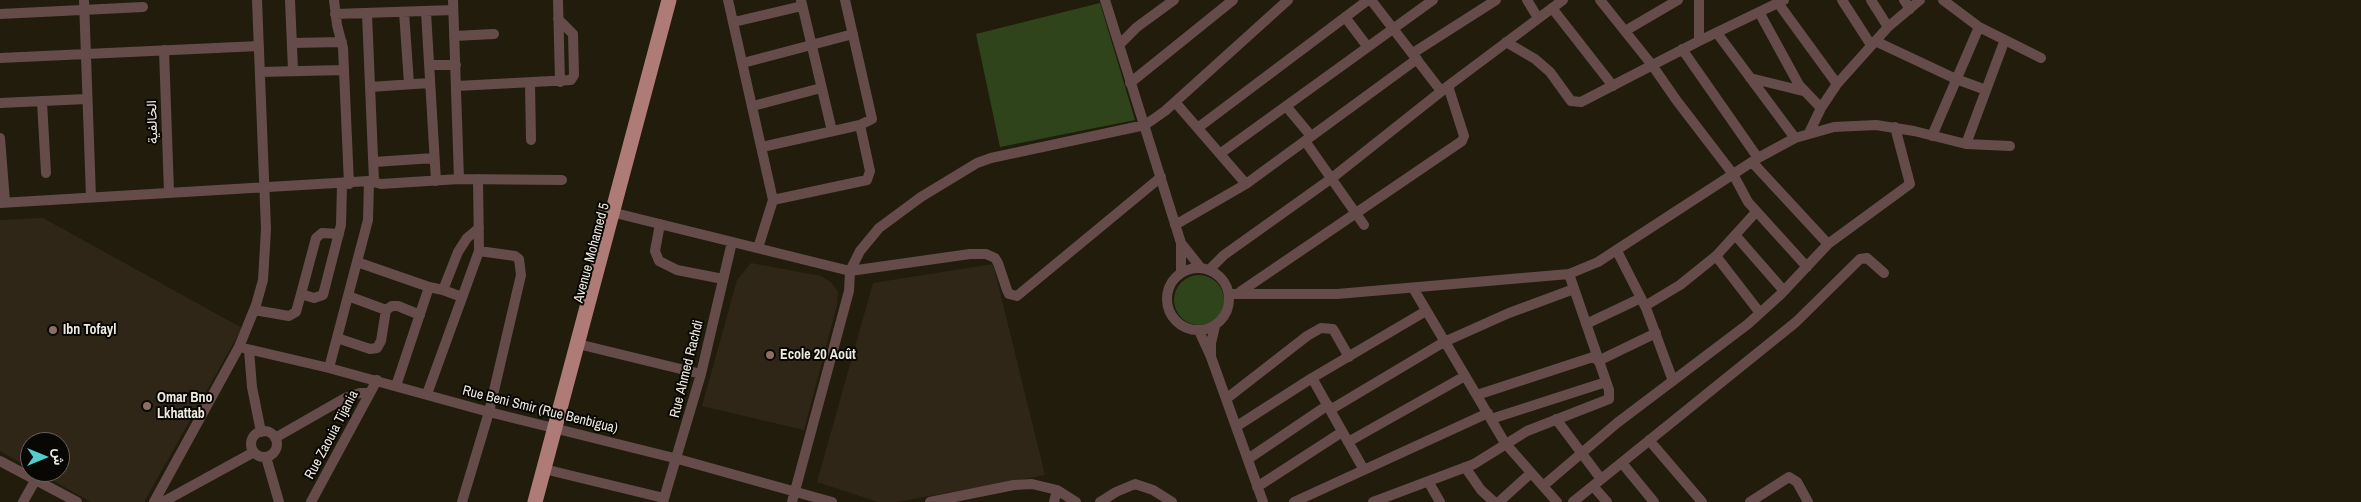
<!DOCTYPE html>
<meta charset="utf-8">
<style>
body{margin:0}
#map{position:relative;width:2361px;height:502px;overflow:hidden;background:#221c0d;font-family:"Archivo Narrow",Vazirmatn,sans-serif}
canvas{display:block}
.north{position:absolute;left:20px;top:432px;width:50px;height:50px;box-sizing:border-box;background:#090703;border:1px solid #65625b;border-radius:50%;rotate:90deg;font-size:14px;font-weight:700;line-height:20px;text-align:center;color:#eeeae0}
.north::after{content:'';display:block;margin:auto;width:18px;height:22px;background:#52cdcc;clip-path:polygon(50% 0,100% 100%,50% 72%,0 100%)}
</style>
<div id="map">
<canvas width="2361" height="502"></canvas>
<div class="north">ش</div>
</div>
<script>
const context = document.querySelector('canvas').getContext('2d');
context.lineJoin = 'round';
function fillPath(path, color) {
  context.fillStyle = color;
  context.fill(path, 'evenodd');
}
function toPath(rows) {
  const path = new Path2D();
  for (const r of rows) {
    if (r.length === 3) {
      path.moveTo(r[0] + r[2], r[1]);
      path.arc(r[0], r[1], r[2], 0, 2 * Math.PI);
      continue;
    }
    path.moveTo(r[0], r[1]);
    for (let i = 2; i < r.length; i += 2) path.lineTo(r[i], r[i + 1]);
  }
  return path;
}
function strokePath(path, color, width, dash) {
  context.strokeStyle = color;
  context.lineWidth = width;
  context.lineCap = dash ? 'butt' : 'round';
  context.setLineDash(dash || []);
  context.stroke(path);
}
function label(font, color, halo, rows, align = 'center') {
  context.font = font + ' "Archivo Narrow",Vazirmatn,sans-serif';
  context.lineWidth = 4;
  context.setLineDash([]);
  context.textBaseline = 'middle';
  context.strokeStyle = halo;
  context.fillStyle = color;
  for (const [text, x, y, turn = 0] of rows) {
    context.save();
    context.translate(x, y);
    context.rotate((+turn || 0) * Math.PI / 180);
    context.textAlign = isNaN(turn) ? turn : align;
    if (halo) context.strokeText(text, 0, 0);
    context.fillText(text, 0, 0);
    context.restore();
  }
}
const education = toPath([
 [43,218,242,328,144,502,91,502,38,472,60,472,60,442,30,442,30,468,0,451,0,220],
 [751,263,821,276,832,283,838,292,837,305,804,430,702,406,737,280],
 [993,264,1045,475,897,502,878,502,817,482,873,283]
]);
const green = toPath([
 [1100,3,1135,120,1000,147,976,34],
 [1199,300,25]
]);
const street = toPath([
 [84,0,91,197],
 [290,0,293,70],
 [334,0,337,25,343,48,349,184],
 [453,0,459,179],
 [558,0,560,82],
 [728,0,773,200],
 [801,0,832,131],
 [1105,0,1181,243,1181,272],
 [1371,0,1441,91],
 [1527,0,1538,18],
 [1600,0,1652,65,1677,101,1733,174,1748,202,1807,267],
 [1699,0,1699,41],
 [1842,0,1871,45],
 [1871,0,1888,27],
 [1904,0,1910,9],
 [1943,0,1979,27,2041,58],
 [1778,3,1837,84],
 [1552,8,1613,86],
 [404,12,409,84],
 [426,12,436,181],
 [1759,12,1799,85,1821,108],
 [0,14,143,7],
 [335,14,453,10],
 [367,14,374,181],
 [1345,17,1367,46],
 [734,22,802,6],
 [1625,31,1678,0],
 [1717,33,1795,138],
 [454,36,494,34],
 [1875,41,1956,79,1986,90],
 [1506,42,1535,59,1550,72,1571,101,1581,102,1699,41,1784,0],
 [292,43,342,42],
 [1119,45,1137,27,1174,0],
 [1682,49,1758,158],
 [164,50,169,192],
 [1413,53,1496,0],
 [0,58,259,46],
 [743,63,853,34],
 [429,65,456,65],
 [260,72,344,70],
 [1750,78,1803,91],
 [530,83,531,140],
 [1130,83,1233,0],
 [457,86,571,80,574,75,573,34,558,19],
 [370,87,429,83],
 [42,102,46,173],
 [1175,102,1246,184],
 [0,103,86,99],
 [753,106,821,88],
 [1286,106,1311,136],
 [1199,127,1368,0],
 [1809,133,1821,108,1837,84,1888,27,1920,0],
 [1932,136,1979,27],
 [0,138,5,202],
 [1305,141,1364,225],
 [1966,144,2004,42],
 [762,147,860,125,872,119,845,0],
 [1221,153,1433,0],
 [374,162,434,158],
 [1752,162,1828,244],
 [0,203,369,181,381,184,459,179,562,180],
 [603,210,850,271,970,254,986,254,995,258,998,263,1007,290,1009,294,1017,296,1161,177],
 [660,224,655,251,659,261,677,270,723,279],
 [1175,225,1246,184,1417,59],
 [1736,236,1784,291],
 [1181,243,1201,268],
 [758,248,773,200,867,180,870,171,860,125],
 [1617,251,1646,308,1673,381],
 [1716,256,1760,313],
 [357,262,429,287],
 [1198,299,31],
 [1209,270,1224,255,1332,178,1448,86,1563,0],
 [1413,288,1505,443,1557,502],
 [443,290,462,297],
 [1240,292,1462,141,1464,136,1448,86],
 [301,294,316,238,322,233,339,234],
 [1229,294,1337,294,1569,274,1598,262,1758,158,1795,138,1834,127,1876,125,1914,131,1966,144,2010,146],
 [1645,306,1680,285,1716,256,1756,212],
 [254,310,289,316,296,312,301,294,314,298,323,295,341,225,342,184],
 [386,310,392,306,398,306,420,315],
 [1586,324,1641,298],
 [1199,331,1211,357,1211,343,1215,326],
 [337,338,370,349,377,348,381,341,386,310,348,296],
 [578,344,701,374],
 [239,347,329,368,489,412,678,459,832,502],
 [249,350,252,387,261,432],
 [1211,357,1263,502],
 [1598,361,1656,333],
 [329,368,368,220,369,181],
 [1312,378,1364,470],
 [396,386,429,287,443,290,458,252,467,238,479,228],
 [427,394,479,251,478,179],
 [1477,395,1596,356],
 [1226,399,1307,336,1321,328,1333,329,1349,357],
 [1330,410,1444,342,1509,313,1574,289],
 [1491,419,1606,382],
 [1556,419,1601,479],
 [1237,426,1312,378,1426,311],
 [264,444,13],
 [275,438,345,398,360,393,369,393],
 [1649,440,1702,502],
 [1348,442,1465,376],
 [266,457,279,502],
 [1248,459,1328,405],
 [0,461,77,502],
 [1622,463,1654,502],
 [1465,467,1481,490,1494,502],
 [544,469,664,498],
 [1428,481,1440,502],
 [1543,486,1617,423,1748,324,1781,294,1828,244,1910,184,1895,127],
 [1593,486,1607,502],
 [1257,487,1342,432],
 [23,502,36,479],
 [154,502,239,347,256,305,263,280,266,229,257,0],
 [163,502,254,452],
 [311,502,377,380],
 [462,502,489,412,521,275,519,259,515,256,479,251],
 [663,502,701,374,732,242],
 [792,502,849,291,850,271,860,251,879,228,921,197,977,163,991,158,1145,125,1165,111,1288,0],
 [930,502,1014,485,1032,484,1057,490,1076,502],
 [1054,502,1057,490],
 [1100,502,1116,492,1135,484,1153,490,1172,502],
 [1294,502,1488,413],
 [1373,502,1474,464,1527,431,1609,399,1609,390,1569,274],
 [1499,502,1531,473],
 [1573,502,1796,322,1860,259,1867,258,1884,273],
 [1750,502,1789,477,1797,482,1808,502]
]);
const primary = toPath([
 [535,502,669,0]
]);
const markers = [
 [53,330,5,"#8d6e63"],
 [770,355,5,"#8d6e63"],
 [147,406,5,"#8d6e63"]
];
const streetNames = [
 ["الخالفية",153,122,-92],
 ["Avenue Mohamed 5",592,253,-75],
 ["Rue Ahmed Rachdi",687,369,-76],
 ["Rue Beni Smir (Rue Benbigua)",540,410,14],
 ["Rue Zaouia Tijania",332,435,-62]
];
const poiNames = [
 ["Ibn Tofayl",63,330],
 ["Ecole 20 Août",780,355],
 ["Omar Bno",157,398],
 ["Lkhattab",157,414]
];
fillPath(education, '#302617');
fillPath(green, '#30441c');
strokePath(street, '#654c4a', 10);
strokePath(primary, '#af7b77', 15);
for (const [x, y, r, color] of markers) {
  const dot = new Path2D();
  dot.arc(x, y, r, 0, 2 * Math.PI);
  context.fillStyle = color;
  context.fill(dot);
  strokePath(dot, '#090703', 2);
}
label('14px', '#eeeae0', '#090703', streetNames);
label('bold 14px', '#eeeae0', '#090703', poiNames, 'left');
</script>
